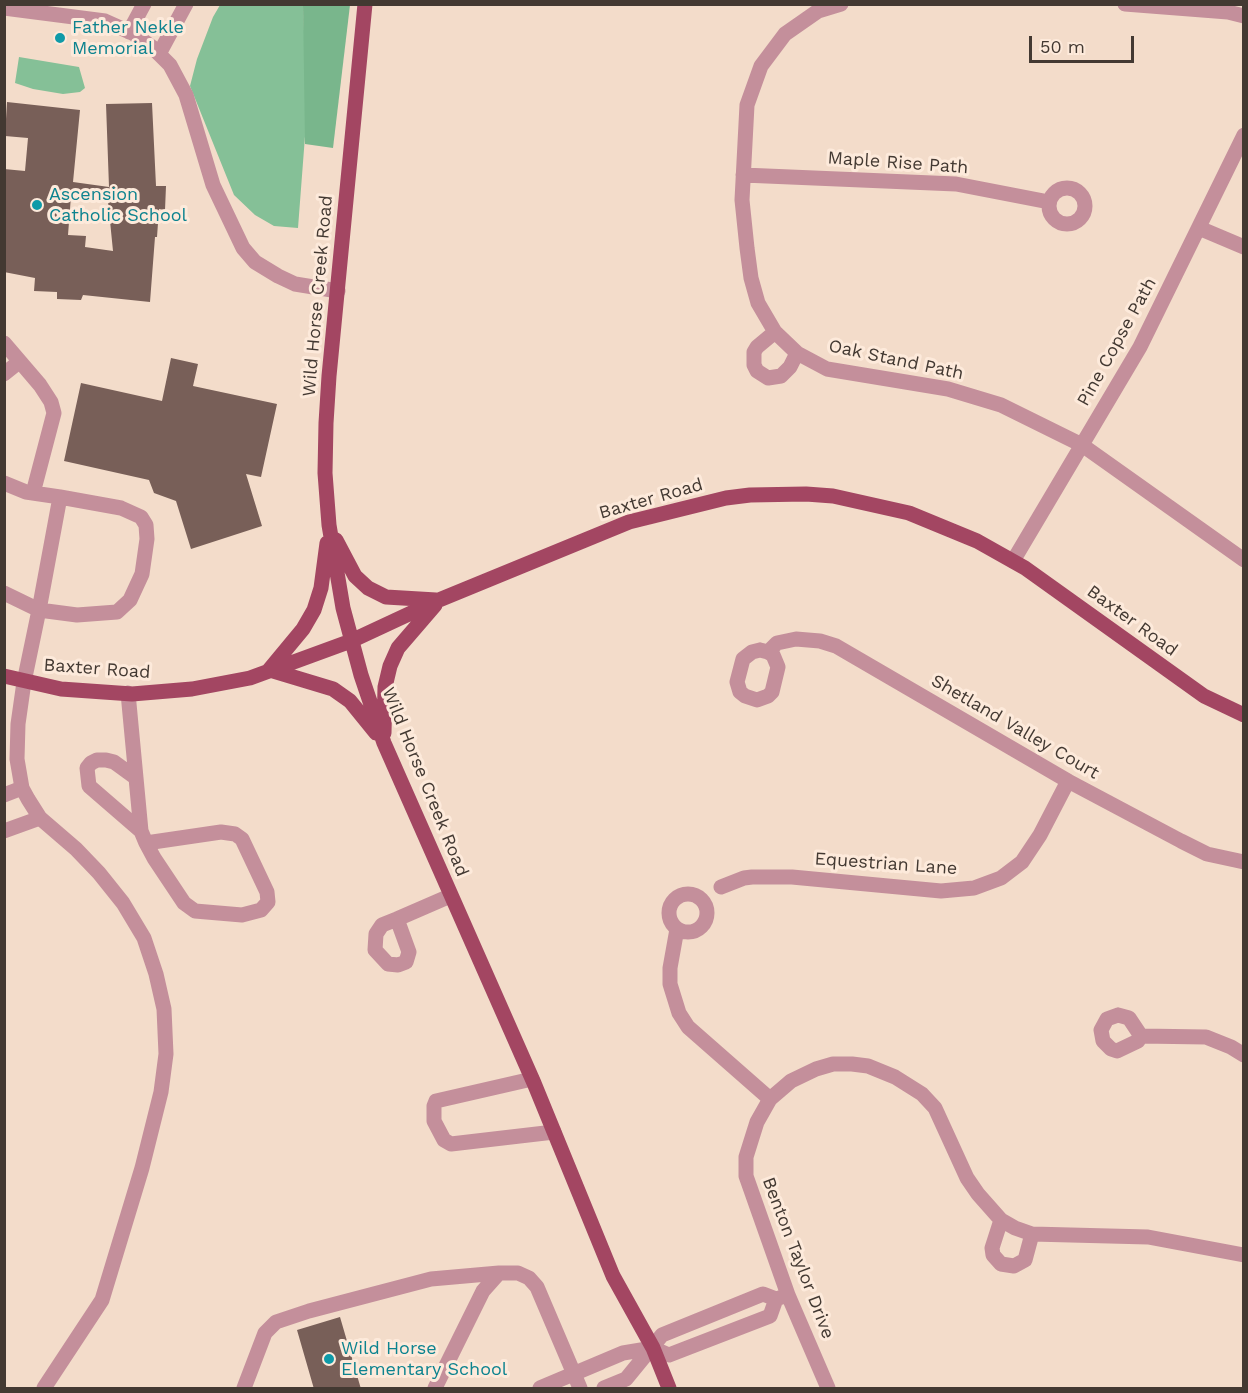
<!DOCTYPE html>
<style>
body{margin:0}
#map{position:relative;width:1248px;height:1393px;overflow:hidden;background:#f3dcca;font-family:"Work Sans",sans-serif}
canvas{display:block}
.frame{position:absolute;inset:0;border:6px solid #433932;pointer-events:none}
.scale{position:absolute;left:1029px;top:36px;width:105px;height:27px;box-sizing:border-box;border:3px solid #433932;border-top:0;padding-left:8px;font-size:18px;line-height:21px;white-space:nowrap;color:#433932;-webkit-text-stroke:4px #fdeadb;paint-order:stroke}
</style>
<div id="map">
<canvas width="1248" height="1393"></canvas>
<div class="frame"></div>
<div class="scale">50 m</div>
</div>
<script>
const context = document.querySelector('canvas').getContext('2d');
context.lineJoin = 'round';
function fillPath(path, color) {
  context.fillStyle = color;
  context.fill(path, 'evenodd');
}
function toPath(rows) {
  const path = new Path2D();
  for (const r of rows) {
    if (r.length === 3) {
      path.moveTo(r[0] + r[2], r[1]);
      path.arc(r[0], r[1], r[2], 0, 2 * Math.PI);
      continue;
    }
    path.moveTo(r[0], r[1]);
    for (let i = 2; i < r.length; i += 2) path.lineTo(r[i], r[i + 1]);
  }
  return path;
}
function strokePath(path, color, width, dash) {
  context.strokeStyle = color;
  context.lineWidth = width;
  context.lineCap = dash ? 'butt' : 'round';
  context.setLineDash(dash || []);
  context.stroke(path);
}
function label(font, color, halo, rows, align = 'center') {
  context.font = font + ' "Work Sans",sans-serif';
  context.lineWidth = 6;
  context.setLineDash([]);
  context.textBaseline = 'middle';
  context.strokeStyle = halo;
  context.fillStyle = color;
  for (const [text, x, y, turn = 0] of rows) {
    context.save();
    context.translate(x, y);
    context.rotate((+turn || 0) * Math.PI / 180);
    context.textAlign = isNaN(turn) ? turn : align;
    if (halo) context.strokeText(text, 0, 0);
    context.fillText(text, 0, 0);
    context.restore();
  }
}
const green = toPath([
 [220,5,303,5,307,110,298,228,274,226,255,215,234,195,190,86,197,59,213,17],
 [19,57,79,67,85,88,80,92,63,94,33,89,15,83]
]);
const forest = toPath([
 [303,5,350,5,333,148,305,144]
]);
const building = toPath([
 [7,102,80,110,73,182,109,187,106,104,152,103,156,186,166,186,165,210,159,209,157,237,155,237,150,302,83,295,81,300,57,299,57,292,34,291,35,278,4,272,4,169,25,171,28,138,5,136],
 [71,196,108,201,113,251,85,247,86,236,68,235],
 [171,358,198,364,193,386,277,404,261,477,246,474,262,526,191,549,176,501,154,493,149,480,64,461,81,383,162,401],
 [340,1317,361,1389,314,1389,297,1330]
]);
const minor = toPath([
 [841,4,818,11,785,34,761,66,747,105,742,200,747,248,751,278,758,303,775,332,797,353,827,369,948,389,1001,405,1082,445,1244,560],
 [1125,4,1228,12,1244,16],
 [4,8,105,21,134,34,152,47,170,65,186,95,213,185,243,248,255,262,278,276,295,284,338,291],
 [129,32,144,4],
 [159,54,186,4],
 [743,175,956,184,1049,202],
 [1067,206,18],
 [1199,228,1244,247],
 [775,332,757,347,754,352,754,365,757,371,768,378,781,376,790,367,797,353],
 [4,343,40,385,51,402,54,413,33,493],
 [4,374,19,362],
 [4,483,26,492,60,497],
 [1013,561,1140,347,1244,135],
 [4,593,39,610,77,615,117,612,130,600,142,574,147,539,146,525,141,517,121,508,60,497,39,610,24,682,18,724,17,759,22,788,28,799,40,818,76,849,99,873,123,903,144,938,156,974,164,1009,166,1054,161,1092,142,1168,102,1300,44,1388],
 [760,650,768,652,773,655,778,667,772,692,768,696,757,700,745,696,740,692,737,682,743,659,752,652,760,650],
 [768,652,777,643,796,639,820,641,836,646,1068,781,1181,841,1207,854,1244,862],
 [128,693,141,831,146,843,154,858,184,903,195,911,242,915,261,910,268,902,267,892,242,839,235,834,221,832,146,843],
 [136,778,114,762,106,760,97,760,91,763,87,768,89,786,141,831],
 [4,795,22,788],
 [4,831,40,818],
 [721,887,744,878,752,877,792,877,941,891,974,888,1001,878,1022,862,1040,835,1068,781],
 [688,913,19],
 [397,919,409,952,406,962,398,965,388,964,375,950,376,934,382,925,397,919,450,896],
 [677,929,670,968,670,984,679,1013,688,1027,770,1099],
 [1118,1015,1129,1018,1141,1036,1138,1041,1117,1051,1111,1049,1103,1041,1101,1030,1107,1019,1118,1015],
 [1141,1036,1206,1037,1231,1047,1244,1055],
 [532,1079,436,1101,434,1106,434,1121,444,1140,451,1144,554,1132],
 [1001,1220,992,1248,993,1255,1001,1264,1014,1266,1025,1260,1032,1234],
 [653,1348,669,1355,770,1316,776,1299],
 [244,1388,265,1333,276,1322,309,1311,431,1279,499,1273],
 [435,1388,483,1291,499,1273,518,1273,529,1278,537,1287,580,1388],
 [540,1388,623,1353,653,1348],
 [604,1388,626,1379,662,1335,763,1294,776,1299,788,1295],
 [828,1388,788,1295,746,1176,746,1157,751,1141,757,1122,770,1099,791,1081,816,1069,833,1064,852,1064,868,1066,895,1077,922,1094,935,1108,967,1178,978,1194,1001,1220,1015,1228,1032,1234,1148,1237,1244,1255]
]);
const major = toPath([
 [365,4,329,376,326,423,325,473,329,525,343,608,361,675,384,743,534,1083,613,1276,653,1348,669,1388],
 [336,540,355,576,368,588,386,597,436,600],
 [269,670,303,629,314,610,321,588,327,543],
 [270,670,333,689,350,701,376,733],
 [4,676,61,689,132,694,192,689,250,678,351,641,439,600,629,522,726,498,750,495,806,494,833,496,909,513,977,541,1025,568,1204,696,1244,715],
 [384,733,385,687,390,666,398,648,435,605]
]);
const markers = [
 [60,38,6,"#0f9aa8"],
 [37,205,6,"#0f9aa8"],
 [329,1359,6,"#0f9aa8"]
];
const cultureNames = [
 ["Father Nekle",72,28],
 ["Memorial",72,49],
 ["Ascension",49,195],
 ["Catholic School",49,216],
 ["Wild Horse",341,1349],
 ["Elementary School",341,1370]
];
const streetNames = [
 ["Maple Rise Path",898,163,4],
 ["Wild Horse Creek Road",318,296,-85],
 ["Pine Copse Path",1117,342,-61],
 ["Oak Stand Path",896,360,12],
 ["Baxter Road",651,499,-16],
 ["Baxter Road",1132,621,36],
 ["Baxter Road",97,669,4],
 ["Shetland Valley Court",1015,727,30],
 ["Wild Horse Creek Road",425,782,68],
 ["Equestrian Lane",886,864,4],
 ["Benton Taylor Drive",798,1258,69]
];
fillPath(green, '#85c097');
fillPath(forest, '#79b68c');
fillPath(building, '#785f58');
strokePath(minor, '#c48f9b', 15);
strokePath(major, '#a34662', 15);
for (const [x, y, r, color] of markers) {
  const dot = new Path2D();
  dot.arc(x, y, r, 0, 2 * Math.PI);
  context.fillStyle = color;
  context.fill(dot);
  strokePath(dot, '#fdeadb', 2);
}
label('18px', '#0d838f', '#fdeadb', cultureNames, 'left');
label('18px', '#433932', '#fdeadb', streetNames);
</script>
